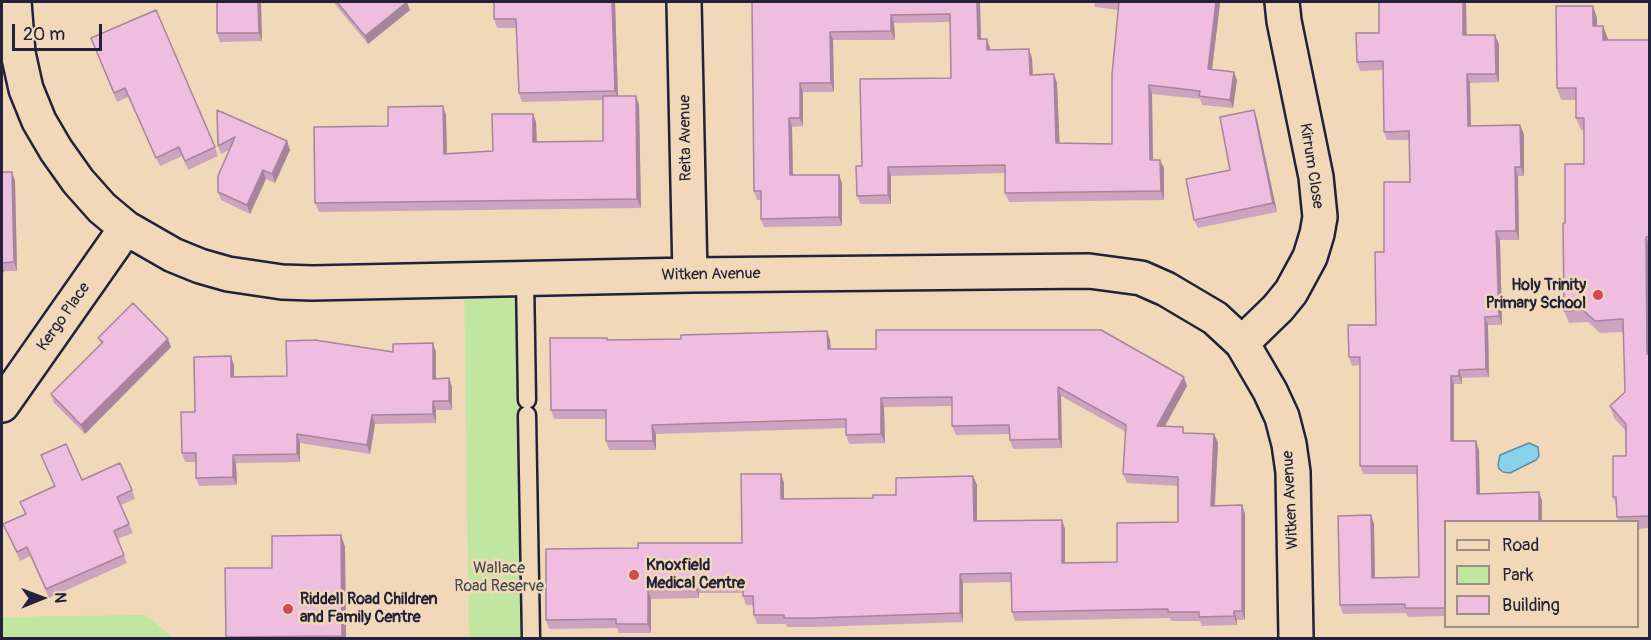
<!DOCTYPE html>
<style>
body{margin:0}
#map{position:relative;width:1651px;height:640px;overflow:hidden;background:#f1d8b8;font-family:Pangolin,sans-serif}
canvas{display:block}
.frame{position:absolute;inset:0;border:3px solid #22223b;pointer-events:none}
.legend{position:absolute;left:1444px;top:520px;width:195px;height:108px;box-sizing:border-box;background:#f1d8b8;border:2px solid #9e8f86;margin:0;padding:8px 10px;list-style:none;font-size:18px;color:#22223b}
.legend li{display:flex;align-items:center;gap:12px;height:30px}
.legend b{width:30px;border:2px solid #9e8f86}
.north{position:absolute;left:12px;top:568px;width:60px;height:60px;-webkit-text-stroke:4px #f1d8b8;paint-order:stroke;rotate:89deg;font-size:16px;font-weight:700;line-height:24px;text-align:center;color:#22223b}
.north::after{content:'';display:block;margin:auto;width:21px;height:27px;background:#22223b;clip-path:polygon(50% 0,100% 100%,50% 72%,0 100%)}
.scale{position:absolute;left:12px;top:24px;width:90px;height:27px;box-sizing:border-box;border:3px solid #22223b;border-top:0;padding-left:8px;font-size:18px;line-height:21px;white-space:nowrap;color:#22223b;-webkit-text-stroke:4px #f1d8b8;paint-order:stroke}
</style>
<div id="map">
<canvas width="1651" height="640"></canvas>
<div class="frame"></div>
<ul class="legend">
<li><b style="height:8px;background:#f1d8b8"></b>Road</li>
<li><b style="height:16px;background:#c1e6a0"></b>Park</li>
<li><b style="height:16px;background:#eebddf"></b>Building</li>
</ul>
<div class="north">N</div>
<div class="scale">20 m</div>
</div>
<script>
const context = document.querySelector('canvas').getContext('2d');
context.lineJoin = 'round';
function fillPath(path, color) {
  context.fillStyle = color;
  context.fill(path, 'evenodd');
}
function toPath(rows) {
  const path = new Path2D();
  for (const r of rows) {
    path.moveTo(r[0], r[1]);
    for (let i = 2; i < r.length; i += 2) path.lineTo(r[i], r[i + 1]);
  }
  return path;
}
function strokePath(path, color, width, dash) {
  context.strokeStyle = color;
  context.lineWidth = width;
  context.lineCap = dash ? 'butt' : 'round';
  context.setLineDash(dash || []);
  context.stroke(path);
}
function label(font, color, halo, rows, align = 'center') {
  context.font = font + ' Pangolin,sans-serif';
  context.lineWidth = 5;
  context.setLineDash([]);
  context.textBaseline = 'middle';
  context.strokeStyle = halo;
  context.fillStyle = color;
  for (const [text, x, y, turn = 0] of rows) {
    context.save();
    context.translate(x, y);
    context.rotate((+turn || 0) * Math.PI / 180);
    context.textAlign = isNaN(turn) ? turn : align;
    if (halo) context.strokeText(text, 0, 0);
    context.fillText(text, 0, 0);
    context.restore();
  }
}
const green = toPath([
 [525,278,531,638,469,638,464,280],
 [146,615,173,638,2,638,2,617]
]);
const water = toPath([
 [1529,443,1538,447,1539,456,1536,460,1510,473,1503,472,1499,469,1498,465,1500,455,1529,443]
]);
const lane = toPath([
 [525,278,527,400],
 [527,415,531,638]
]);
const street = toPath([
 [14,2,18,53,26,89,39,121,56,150,78,181,102,208,126,228,173,255,200,266,228,274,282,282,312,283,690,275,1089,271,1141,278,1166,289,1215,318,1242,343,1270,391,1282,417,1289,444,1293,472,1296,638],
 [684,2,690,275],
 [1242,343,1278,308,1291,292,1310,257,1317,234,1320,217,1316,177,1284,21,1282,2],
 [2,405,126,228]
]);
const wall = toPath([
 [261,2,262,41,220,42,217,33],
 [333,2,406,2,410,10,368,44],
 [494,2,615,2,618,96,639,104,641,208,319,212,315,203,388,126,446,115,447,153,493,151,533,114,536,122,537,142,603,141,603,100,522,102,519,93,517,28,497,28,494,19],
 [752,2,980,2,981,39,990,48,990,50,1032,58,1033,75,1057,83,1059,143,1112,144,1118,10,1095,7,1094,2,1219,2,1220,4,1212,69,1237,80,1233,108,1202,105,1200,99,1152,94,1153,160,1164,168,1164,200,1009,202,1005,193,1005,173,891,176,891,204,860,204,857,196,862,166,951,78,950,22,894,23,895,40,833,40,834,92,803,92,803,126,792,127,793,175,842,183,842,226,764,227,761,219,761,200,757,200,754,191],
 [1466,3,1466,35,1499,44,1499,82,1470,83,1471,126,1524,134,1524,176,1518,176,1519,240,1500,240,1502,325,1488,325,1489,377,1462,378,1462,384,1454,384,1454,441,1479,450,1480,494,1539,492,1542,501,1446,522,1446,616,1408,617,1406,613,1343,614,1340,605,1374,524,1375,578,1419,577,1417,474,1363,474,1360,466,1360,365,1352,366,1349,357,1376,325,1384,252,1410,182,1409,140,1387,140,1384,132,1383,70,1360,71,1357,62,1379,33],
 [1593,6,1597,18,1597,26,1603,26,1608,40,1650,40,1650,528,1638,529,1638,522,1619,522,1617,517,1617,506,1613,497,1626,456,1626,431,1614,418,1610,406,1625,392,1624,332,1600,333,1588,322,1569,323,1564,311,1565,223,1584,164,1584,130,1581,130,1576,118,1576,100,1561,100,1557,88],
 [91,38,215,147,218,156,188,170,182,156,160,166,128,97,117,102],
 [217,110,287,141,290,150,275,183,266,179,250,214,221,200,218,192,229,150,221,154,218,146],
 [1257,119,1277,212,1198,228,1194,220,1230,170],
 [2,172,12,172,15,181,17,271,4,271,2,275],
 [827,331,830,340,831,349,1187,386,1165,426,1185,433,1214,434,1218,443,1215,506,1242,505,1245,514,1245,620,1237,620,1237,625,1202,626,1200,621,1171,621,1170,618,1015,621,1012,612,1011,582,963,583,963,622,816,627,787,627,786,624,757,624,754,615,754,605,746,605,743,596,743,593,699,593,699,598,651,599,651,633,619,633,617,628,549,629,546,620,638,548,742,543,784,483,784,499,873,498,896,495,973,476,977,485,977,521,1065,529,1065,563,1117,562,1178,522,1178,486,1127,483,1123,474,1126,432,1061,396,1062,448,1013,449,1010,440,1009,434,956,435,952,426,952,406,884,407,885,443,849,444,846,435,846,428,656,434,656,450,609,450,606,441,606,419,554,419,551,410,607,338,608,340,681,339],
 [98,338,171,347,85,434,54,403,51,394,101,344],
 [393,352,436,352,436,378,452,387,452,410,436,410,436,423,375,424,370,454,300,443,300,462,236,463,237,485,199,486,196,478,196,462,185,462,182,453,195,412,234,365,234,376,287,376],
 [41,455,82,480,132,490,135,499,121,505,133,533,117,539,127,563,49,598,30,556,20,561,3,524,25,514,20,502,54,486],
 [341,535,345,547,346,639,226,639,226,637,272,568]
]);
const shadedWall = toPath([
 [258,2,261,2,262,41,259,33],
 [407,2,410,10,368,44,365,36],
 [612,2,615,2,618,100,615,91],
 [977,2,980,2,981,48,978,39],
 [1216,2,1219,2,1220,4,1211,77,1208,69],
 [1463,2,1465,2,1466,3,1467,44,1463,35],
 [1593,6,1597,18,1597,38,1593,26],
 [891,15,894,23,895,40,891,31],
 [1603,26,1608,39,1608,52,1603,40],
 [830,32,833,40,834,92,831,83],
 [1495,35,1499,44,1499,82,1496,74],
 [987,39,990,48,990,58,987,50],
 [1029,49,1032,58,1033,83,1030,75],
 [1234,72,1237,80,1233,108,1230,100],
 [1054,74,1057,83,1060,152,1056,143],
 [1467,74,1470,83,1471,135,1468,126],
 [800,83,803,92,803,126,800,118],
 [1149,85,1152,94,1153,168,1150,160],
 [636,96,639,104,641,208,637,199],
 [443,106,446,115,447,162,444,154],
 [1254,110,1257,119,1277,212,1273,203],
 [533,114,536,122,537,151,533,142],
 [789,118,792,127,793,184,790,175],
 [1520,125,1524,134,1524,176,1521,167],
 [287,141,290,150,275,183,272,174],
 [1160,160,1164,168,1164,200,1161,191],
 [888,167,891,176,891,204,888,195],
 [1515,167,1518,176,1519,240,1516,231],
 [263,170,266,179,250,214,247,205],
 [12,172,15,181,17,271,14,262],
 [839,175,842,183,842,226,839,217],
 [1496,231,1500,240,1502,325,1499,316],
 [1646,237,1650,247,1650,361,1647,354],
 [2,264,4,271,2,275],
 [1485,317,1488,325,1489,377,1486,369],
 [827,331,830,340,831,358,828,349],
 [168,339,171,347,85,434,81,425],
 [433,343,436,352,436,387,433,379],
 [231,356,234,365,234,385,231,377],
 [1459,370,1462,378,1462,384,1459,376],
 [1451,376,1454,384,1454,450,1451,441],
 [1184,377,1187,386,1160,435,1157,426],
 [449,378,452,387,452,410,449,401],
 [1058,387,1061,396,1062,448,1059,439],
 [881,398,884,407,885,443,881,434],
 [433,401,436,410,436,423,433,414],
 [372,415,375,424,370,454,367,445],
 [652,425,656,434,656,450,653,441],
 [297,434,300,443,300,462,297,454],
 [1214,434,1218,443,1214,515,1211,506],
 [1476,441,1479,450,1480,502,1477,494],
 [233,455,236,463,237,485,233,477],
 [781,474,784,483,784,508,781,499],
 [973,476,977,485,977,530,974,521],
 [1539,492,1542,501,1542,522,1539,522],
 [1242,505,1245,514,1245,620,1242,611],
 [1371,515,1374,524,1375,587,1372,578],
 [1062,520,1065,529,1065,572,1062,563],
 [341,535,345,547,346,639,343,639,342,636],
 [960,574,963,583,963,622,960,613],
 [696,584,699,593,699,598,696,589],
 [648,590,651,599,651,633,648,624],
 [1234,611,1237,620,1237,625,1234,616]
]);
const building = toPath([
 [217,2,258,2,259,33,217,33,217,2],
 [337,2,407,2,365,36,337,2],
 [494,2,612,2,615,91,519,93,516,19,494,19,494,2],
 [752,2,977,2,978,39,987,39,987,50,1029,49,1030,75,1054,74,1056,143,1112,144,1112,74,1119,2,1216,2,1208,69,1234,72,1230,100,1199,96,1200,91,1149,85,1150,160,1160,160,1161,191,1005,193,1005,165,888,167,888,195,857,196,856,166,862,166,860,79,951,78,950,14,891,15,891,31,830,32,831,83,800,83,800,118,789,118,790,175,839,175,839,217,761,219,761,191,754,191,752,2],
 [1379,2,1463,2,1463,35,1495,35,1496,74,1467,74,1468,126,1520,125,1521,167,1515,167,1516,231,1496,231,1499,316,1485,317,1486,369,1459,370,1459,376,1451,376,1451,441,1476,441,1477,494,1539,492,1539,522,1446,522,1446,608,1405,608,1405,604,1340,605,1338,516,1371,515,1372,578,1419,577,1417,466,1360,466,1360,357,1349,357,1348,325,1376,325,1375,252,1384,252,1384,182,1410,182,1409,131,1384,132,1383,61,1357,62,1356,33,1379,33,1379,2],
 [1556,6,1593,6,1593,26,1603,26,1603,40,1650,40,1650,237,1646,237,1647,354,1650,354,1650,516,1617,517,1616,497,1613,497,1613,456,1626,456,1626,424,1610,406,1625,392,1623,319,1595,321,1583,310,1564,311,1563,223,1565,223,1565,164,1584,164,1584,118,1576,118,1576,88,1557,88,1556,6],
 [156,10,215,147,185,161,179,147,156,158,125,88,114,93,91,38,156,10],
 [603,96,636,96,637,199,315,203,314,127,388,126,388,107,443,106,444,154,493,151,492,114,533,114,533,142,603,141,603,96],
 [217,110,287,141,272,174,263,170,247,205,218,192,218,176,235,137,218,146,217,110],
 [1254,110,1273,203,1194,220,1186,179,1230,170,1220,117,1254,110],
 [2,172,12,172,14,262,2,263,2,172],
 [133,303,168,339,81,425,51,394,103,342,98,338,133,303],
 [876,330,1101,330,1184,377,1157,426,1183,427,1183,433,1214,434,1211,506,1242,505,1242,611,1234,611,1234,616,1199,617,1199,612,1168,612,1168,609,1012,612,1011,573,960,574,960,613,813,618,784,618,784,615,754,615,753,596,743,596,743,584,696,584,696,589,648,590,648,624,616,624,616,619,546,620,546,549,638,548,638,543,742,543,741,474,781,474,781,499,873,498,873,495,896,495,896,478,973,476,974,521,1062,520,1062,563,1117,562,1117,523,1178,522,1178,477,1123,474,1126,425,1058,387,1059,439,1010,440,1009,425,952,426,952,397,881,398,881,434,846,435,846,419,652,425,653,441,606,441,606,410,551,410,550,338,607,338,607,340,681,339,681,335,827,331,828,349,876,349,876,330],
 [315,340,393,352,393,344,433,343,433,379,449,378,449,401,433,401,433,414,372,415,367,445,297,434,297,454,233,455,233,477,196,478,196,453,182,453,181,412,195,412,194,357,231,356,231,377,287,376,286,341,315,340],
 [66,444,82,480,120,463,132,490,117,497,129,524,114,531,124,555,46,589,27,547,17,552,3,524,26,514,20,502,55,486,41,455,66,444],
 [341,535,342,636,226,637,225,568,272,568,272,536,341,535]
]);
const markers = [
 [1598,295,6,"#d1495b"],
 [634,575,6,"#d1495b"],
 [288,609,6,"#d1495b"]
];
const streetNames = [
 ["Reita Avenue",686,138,-91],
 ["Kirrum Close",1311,166,81],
 ["Witken Avenue",711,275,-1],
 ["Kergo Place",64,317,-55],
 ["Witken Avenue",1291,500,-93]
];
const poiNames = [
 ["Holy Trinity",1586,286,"right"],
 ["Primary School",1586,304,"right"],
 ["Knoxfield",646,566],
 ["Medical Centre",646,584],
 ["Riddell Road Children",300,600],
 ["and Family Centre",300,618]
];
const parkNames = [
 ["Wallace",499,569],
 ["Road Reserve",499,587]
];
fillPath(green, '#c1e6a0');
fillPath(water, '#89d2eb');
strokePath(water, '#608ca5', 1.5);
strokePath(lane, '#22223b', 21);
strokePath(street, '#22223b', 38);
strokePath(lane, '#f1d8b8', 16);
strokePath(street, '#f1d8b8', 33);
fillPath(wall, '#cda3c0');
fillPath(shadedWall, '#a7849c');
fillPath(building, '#eebddf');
strokePath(building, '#a7849c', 1.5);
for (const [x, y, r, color] of markers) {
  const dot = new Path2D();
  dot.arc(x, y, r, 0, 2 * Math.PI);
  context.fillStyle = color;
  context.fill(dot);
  strokePath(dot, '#f1d8b8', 2);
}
label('16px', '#22223b', '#f1d8b8', streetNames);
label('bold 16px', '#22223b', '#f1d8b8', poiNames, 'left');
label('16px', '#42494f', '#f1d8b8', parkNames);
</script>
